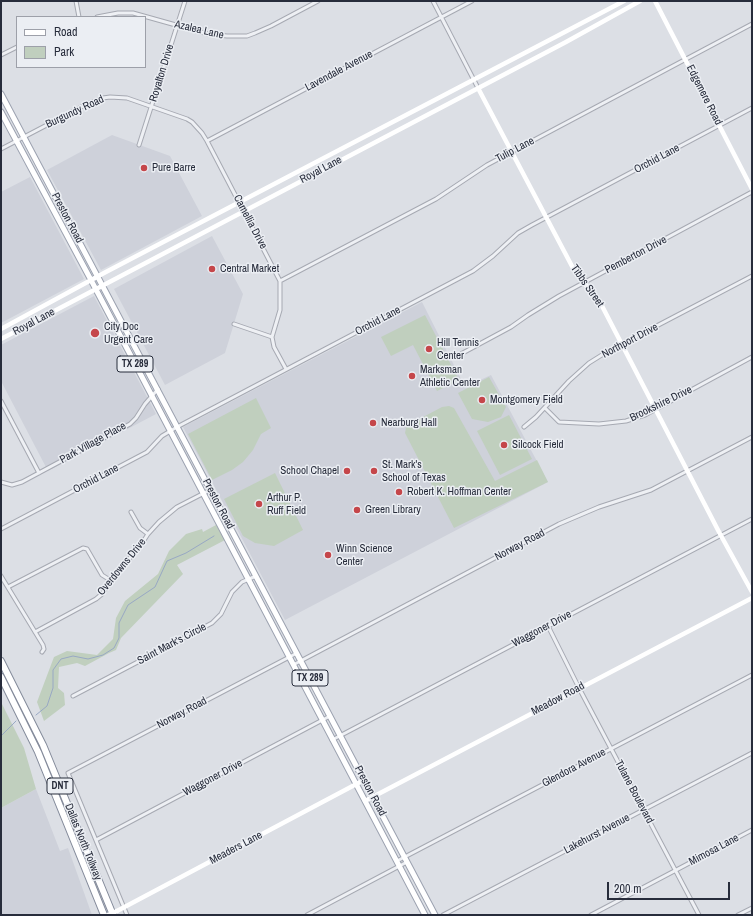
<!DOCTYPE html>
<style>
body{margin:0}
#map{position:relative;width:753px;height:916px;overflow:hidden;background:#dcdfe5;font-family:"Archivo Narrow",sans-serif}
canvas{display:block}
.frame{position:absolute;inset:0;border:2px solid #272c3b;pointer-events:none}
.legend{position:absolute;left:16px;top:16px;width:130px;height:52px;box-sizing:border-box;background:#ebeef3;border:1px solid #9da0a9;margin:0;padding:5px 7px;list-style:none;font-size:12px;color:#272c3b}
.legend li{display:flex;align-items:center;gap:8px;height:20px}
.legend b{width:20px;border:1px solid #9da0a9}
.scale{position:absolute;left:607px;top:882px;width:123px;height:18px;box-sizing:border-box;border:2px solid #272c3b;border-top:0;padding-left:5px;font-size:12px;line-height:14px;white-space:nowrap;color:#272c3b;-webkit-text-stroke:3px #ebeef3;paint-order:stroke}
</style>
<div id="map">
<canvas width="753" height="916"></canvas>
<div class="frame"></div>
<ul class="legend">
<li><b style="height:5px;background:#fff"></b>Road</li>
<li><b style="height:11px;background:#c0cfbe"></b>Park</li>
</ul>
<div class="scale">200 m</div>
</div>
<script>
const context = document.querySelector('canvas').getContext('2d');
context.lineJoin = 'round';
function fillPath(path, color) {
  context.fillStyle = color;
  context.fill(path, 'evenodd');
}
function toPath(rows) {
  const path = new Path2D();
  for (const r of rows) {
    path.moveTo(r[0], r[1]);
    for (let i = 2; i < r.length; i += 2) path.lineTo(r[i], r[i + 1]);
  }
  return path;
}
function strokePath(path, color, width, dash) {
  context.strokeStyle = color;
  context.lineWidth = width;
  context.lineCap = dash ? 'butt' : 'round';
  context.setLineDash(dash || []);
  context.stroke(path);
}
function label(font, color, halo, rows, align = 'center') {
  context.font = font + ' "Archivo Narrow",sans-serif';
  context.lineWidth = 3;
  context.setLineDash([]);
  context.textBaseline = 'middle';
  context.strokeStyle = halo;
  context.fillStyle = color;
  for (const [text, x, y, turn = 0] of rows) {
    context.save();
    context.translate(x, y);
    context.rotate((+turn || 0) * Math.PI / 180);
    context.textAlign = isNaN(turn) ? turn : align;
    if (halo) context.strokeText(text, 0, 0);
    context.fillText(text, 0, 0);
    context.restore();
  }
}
const built = toPath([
 [112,135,170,156,202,216,101,270,47,170],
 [30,177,84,279,1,323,1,192],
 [212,236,243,294,225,353,165,385,114,289],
 [94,296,156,414,48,471,1,381,1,345],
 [422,302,465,387,491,375,548,482,285,620,183,427],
 [36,789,60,851,68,848,92,915,1,915,1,808]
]);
const green = toPath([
 [425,315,459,380,437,391,413,345,391,356,381,337],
 [489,377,506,407,501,417,488,422,472,419,458,393],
 [256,398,271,428,261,434,253,450,243,462,232,470,212,480,188,434],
 [449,406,454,408,495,481,537,460,548,482,454,528,405,433,406,428,408,425,442,407],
 [509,415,532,459,500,475,477,431],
 [275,473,303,530,274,546,255,543,243,536,224,499],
 [216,525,225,540,177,565,183,574,121,638,116,650,109,653,85,666,77,663,59,667,58,688,64,693,65,705,44,721,37,702,54,657,67,651,97,655,113,639,116,618,125,601,158,574,169,551,186,534,202,529,203,532],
 [1,702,24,748,36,789,1,808]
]);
const stream = toPath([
 [36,715,47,706,53,688,53,670,61,659,73,656,88,659,103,655,114,648,119,638,119,623,128,605,155,587,167,561,186,553,214,536],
 [1,736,16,721]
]);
const street = toPath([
 [76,1,79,17],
 [433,1,478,88],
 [97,17,118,13,133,13,208,34,227,36,247,36,255,33,271,26,318,1],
 [1,55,17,47],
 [207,141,472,1],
 [139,145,185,1],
 [1,149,87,104,103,98,110,97,127,98,187,119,192,122,202,133,207,141,280,281,280,310,272,337,274,347,286,369],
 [280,281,436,199,487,165,752,24],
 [234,324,272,337],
 [459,355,511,327,528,315,559,296,752,192],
 [1,401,39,473],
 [545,408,559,422,599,424,626,421,645,415,752,357],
 [524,427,536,417,569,381,589,363,605,353,752,276],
 [1,482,12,485,22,482,130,424,136,418,145,404,158,389],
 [131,512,140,528,148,534],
 [1,529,147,452,162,436,177,427,473,271,493,256,518,233,532,225,752,108],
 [1,576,43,645,44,649,42,652],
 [8,587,83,548,87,549,102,575,110,580],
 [548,626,579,688,699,915],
 [35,632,96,599,102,594,117,572,139,548,148,534,159,522,177,507,210,490],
 [293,665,559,524,599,507,651,490,752,437],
 [73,696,212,623,221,614,232,592,242,582,256,576],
 [332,740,752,519],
 [96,840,330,716],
 [397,861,752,675],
 [127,915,68,773,297,653],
 [307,915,407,862],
 [443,915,752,753],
 [591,915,752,830],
 [738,915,752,908]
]);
const secondary = toPath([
 [655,1,752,189],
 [478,88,574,270,601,304,719,532,752,592],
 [1,329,104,273,624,1],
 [1,339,566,42,640,1],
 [365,801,752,598],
 [117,911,364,780]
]);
const primary = toPath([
 [1,94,435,915],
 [1,112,91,280,425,915]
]);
const highway = toPath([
 [1,661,43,745,113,915],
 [1,677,38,752,104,915]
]);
const secondaryBridge = toPath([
 [108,915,117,911]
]);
const markers = [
 [144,168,4,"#c5464a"],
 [212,269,4,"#c5464a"],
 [95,333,5,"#c5464a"],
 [429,349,4,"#c5464a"],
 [412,376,4,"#c5464a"],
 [482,400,4,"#c5464a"],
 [373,423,4,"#c5464a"],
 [504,445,4,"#c5464a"],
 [347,471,4,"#c5464a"],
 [374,471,4,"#c5464a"],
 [399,492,4,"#c5464a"],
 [259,504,4,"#c5464a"],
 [357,510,4,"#c5464a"],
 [328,555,4,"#c5464a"]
];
const shields = [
 [135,364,36],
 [310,678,36],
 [60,786,26]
];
const shieldNames = [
 ["TX 289",135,364],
 ["TX 289",310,678],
 ["DNT",60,786]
];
const streetNames = [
 ["Azalea Lane",199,30,13],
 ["Lavendale Avenue",339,71,-28],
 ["Royalton Drive",162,73,-73],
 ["Edgemere Road",704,95,63],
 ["Burgundy Road",75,112,-25],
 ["Tulip Lane",515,150,-28],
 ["Orchid Lane",657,159,-28],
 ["Royal Lane",321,170,-28],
 ["Preston Road",67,218,62],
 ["Camellia Drive",250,222,62],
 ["Pemberton Drive",636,255,-28],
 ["Tibbs Street",587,286,55],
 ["Orchid Lane",378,321,-28],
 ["Royal Lane",34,322,-28],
 ["Northport Drive",630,341,-28],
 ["Brookshire Drive",661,404,-26],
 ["Park Village Place",93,443,-29],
 ["Orchid Lane",96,479,-28],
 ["Preston Road",218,504,62],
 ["Norway Road",520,545,-28],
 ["Overdowns Drive",122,567,-51],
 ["Waggoner Drive",542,629,-28],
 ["Saint Mark's Circle",172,644,-28],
 ["Meadow Road",558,699,-28],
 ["Norway Road",182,713,-28],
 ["Glendora Avenue",574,768,-28],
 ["Waggoner Drive",213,778,-28],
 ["Preston Road",370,791,62],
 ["Tulane Boulevard",634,792,62],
 ["Lakehurst Avenue",597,834,-28],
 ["Dallas North Tollway",83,842,68],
 ["Meaders Lane",236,848,-28],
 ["Mimosa Lane",714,850,-28]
];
const poiNames = [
 ["Pure Barre",152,168],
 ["Central Market",220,269],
 ["City Doc",104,327],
 ["Urgent Care",104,340],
 ["Hill Tennis",437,343],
 ["Center",437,356],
 ["Marksman",420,370],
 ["Athletic Center",420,383],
 ["Montgomery Field",490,400],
 ["Nearburg Hall",381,423],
 ["Silcock Field",512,445],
 ["St. Mark's",382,465],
 ["School of Texas",382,478],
 ["School Chapel",339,471,"right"],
 ["Robert K. Hoffman Center",407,492],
 ["Arthur P.",267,498],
 ["Ruff Field",267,511],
 ["Green Library",365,510],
 ["Winn Science",336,549],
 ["Center",336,562]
];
fillPath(built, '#ced1da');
fillPath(green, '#c0cfbe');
strokePath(stream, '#98a8c4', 1);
strokePath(street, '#a6a9b2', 5);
strokePath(primary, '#9ca2b0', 7);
strokePath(highway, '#848b9b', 8);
strokePath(street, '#eef0f4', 3);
strokePath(secondary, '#fff', 4.5);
strokePath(primary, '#fff', 5);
strokePath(highway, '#fff', 6);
strokePath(secondaryBridge, '#fff', 4.5);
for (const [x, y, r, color] of markers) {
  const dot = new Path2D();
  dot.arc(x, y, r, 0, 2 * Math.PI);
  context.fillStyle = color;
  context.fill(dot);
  strokePath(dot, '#ebeef3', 1.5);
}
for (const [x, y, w] of shields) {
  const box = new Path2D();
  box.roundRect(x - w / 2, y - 8, w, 16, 3);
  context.fillStyle = '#ebeef3';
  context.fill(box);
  strokePath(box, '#272c3b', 1);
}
label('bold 10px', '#272c3b', null, shieldNames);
label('11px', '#272c3b', '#ebeef3', streetNames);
label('11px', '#272c3b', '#ebeef3', poiNames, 'left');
</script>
